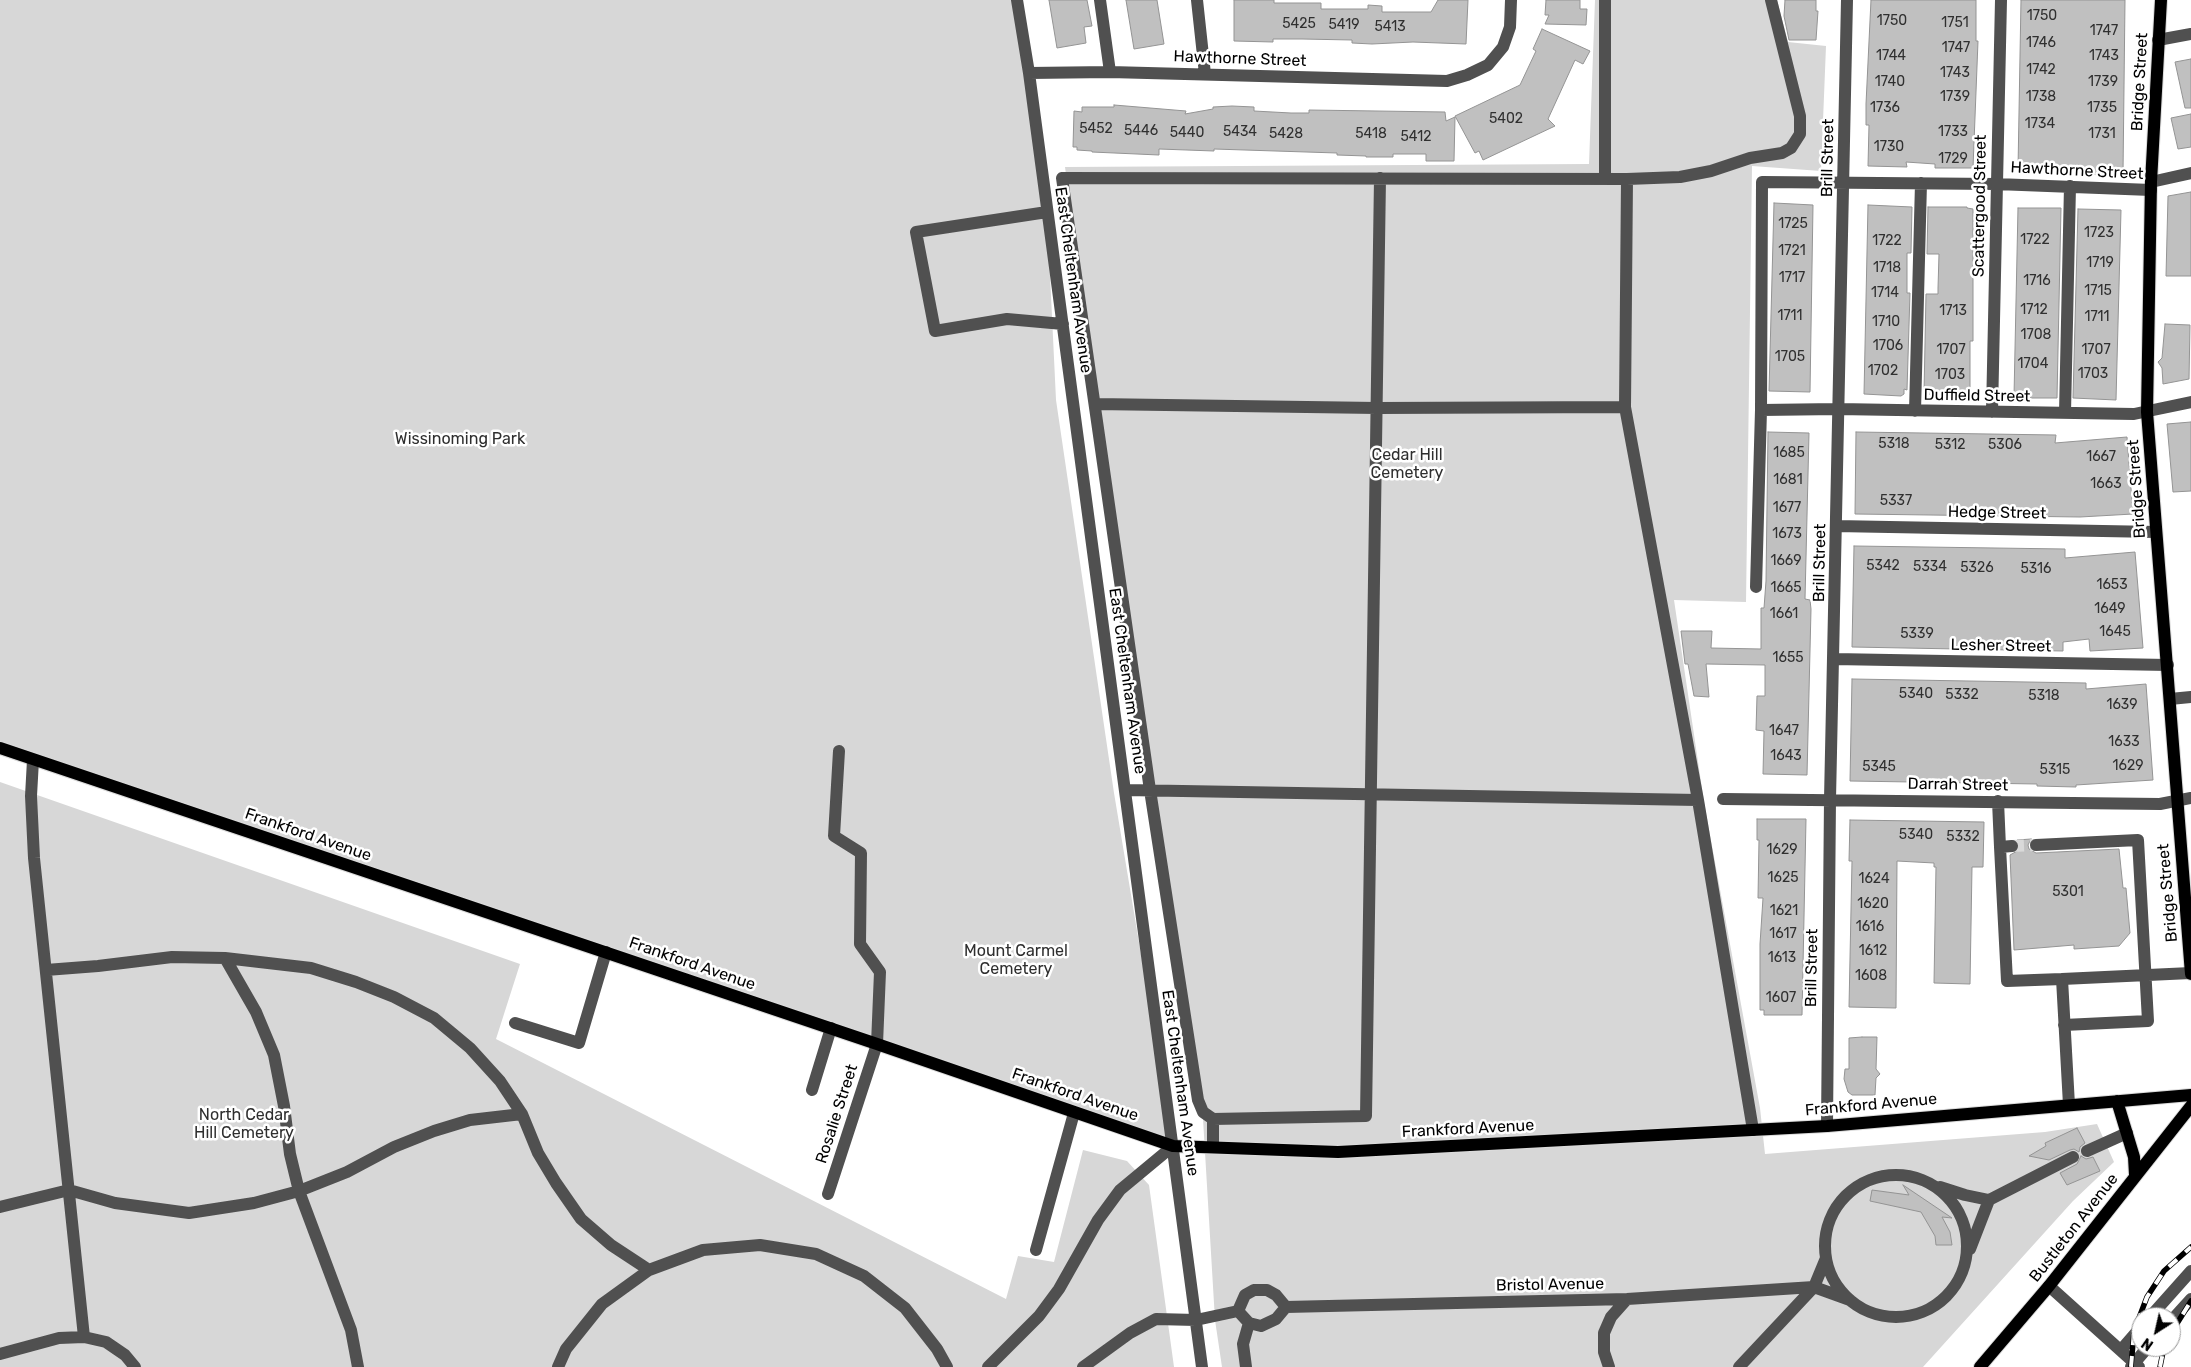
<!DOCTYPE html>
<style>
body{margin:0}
#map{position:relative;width:2191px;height:1367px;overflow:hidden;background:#fff;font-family:Rubik,sans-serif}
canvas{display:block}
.north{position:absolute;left:2131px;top:1307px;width:50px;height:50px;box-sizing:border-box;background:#fff;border:1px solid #999;border-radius:50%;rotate:215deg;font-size:14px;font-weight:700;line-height:20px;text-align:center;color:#000}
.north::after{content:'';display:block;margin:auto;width:18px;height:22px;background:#000;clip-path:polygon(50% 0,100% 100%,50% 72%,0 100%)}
</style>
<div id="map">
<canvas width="2191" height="1367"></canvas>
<div class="north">N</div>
</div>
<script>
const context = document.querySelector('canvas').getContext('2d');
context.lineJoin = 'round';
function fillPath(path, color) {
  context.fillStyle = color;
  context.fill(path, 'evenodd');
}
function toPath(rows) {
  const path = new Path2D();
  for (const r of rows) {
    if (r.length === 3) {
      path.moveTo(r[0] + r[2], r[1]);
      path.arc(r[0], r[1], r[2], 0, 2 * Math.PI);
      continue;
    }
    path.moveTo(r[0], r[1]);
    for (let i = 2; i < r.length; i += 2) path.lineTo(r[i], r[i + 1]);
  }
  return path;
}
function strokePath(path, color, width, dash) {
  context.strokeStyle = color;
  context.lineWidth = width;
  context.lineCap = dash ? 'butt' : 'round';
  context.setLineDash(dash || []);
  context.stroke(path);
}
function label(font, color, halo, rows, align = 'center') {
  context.font = font + ' Rubik,sans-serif';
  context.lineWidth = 5;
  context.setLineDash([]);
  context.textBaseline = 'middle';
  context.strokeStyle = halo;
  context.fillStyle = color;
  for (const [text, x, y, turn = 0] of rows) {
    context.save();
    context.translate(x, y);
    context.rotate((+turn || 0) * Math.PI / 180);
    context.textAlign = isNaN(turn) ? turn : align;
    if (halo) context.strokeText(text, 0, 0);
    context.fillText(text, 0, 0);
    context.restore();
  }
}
const green = toPath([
 [0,0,1017,0,1047,212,1056,400,1114,793,1173,1146,0,748],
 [1595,0,1777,0,1788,42,1826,46,1821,171,1752,166,1746,602,1674,600,1704,802,1760,1108,1765,1154,2045,1132,2097,1124,2114,1162,2073,1201,1923,1367,1222,1367,1215,1320,1202,1102,1098,414,1065,167,1589,164],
 [0,782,520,964,496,1039,1006,1299,1018,1256,1054,1262,1083,1150,1127,1161,1149,1185,1174,1367,0,1367]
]);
const building = toPath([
 [1049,0,1087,0,1092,26,1084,27,1086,43,1057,48,1049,0],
 [1126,0,1157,0,1164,44,1134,49,1126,0],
 [1234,0,1274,0,1274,3,1321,3,1321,9,1368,9,1368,5,1382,6,1382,12,1431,12,1438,0,1468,0,1466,44,1413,42,1372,44,1352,43,1352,40,1302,39,1273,39,1273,42,1234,41,1234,0],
 [1546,0,1580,0,1580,9,1587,9,1586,25,1545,24,1549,15,1545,15,1546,0],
 [1785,0,1816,0,1816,11,1818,11,1816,40,1789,40,1784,16,1785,0],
 [1871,0,1976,0,1976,41,1978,41,1973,168,1935,168,1935,164,1906,162,1907,167,1868,166,1869,125,1866,125,1866,104,1871,0],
 [2021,0,2125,0,2123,173,2100,172,2100,175,2089,174,2087,170,2061,169,2058,171,2049,172,2018,169,2021,0],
 [1542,29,1590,51,1583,64,1575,60,1548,119,1555,126,1483,160,1479,151,1475,153,1455,116,1520,85,1536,51,1533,49,1542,29],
 [2191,59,2191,108,2185,108,2175,62,2191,59],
 [1114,105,1186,111,1185,114,1213,109,1213,107,1232,106,1254,107,1254,111,1291,113,1309,113,1309,110,1445,112,1446,121,1455,117,1454,161,1426,161,1426,154,1393,154,1393,157,1366,157,1366,156,1337,155,1337,153,1214,149,1214,151,1159,149,1159,155,1092,152,1092,151,1077,150,1077,147,1073,147,1074,111,1082,112,1082,107,1114,107,1114,105],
 [2191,114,2191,147,2178,149,2171,118,2191,114],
 [2191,192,2191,276,2166,276,2168,196,2191,192],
 [1774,203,1813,205,1810,392,1769,391,1774,203],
 [1868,205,1912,207,1911,253,1907,253,1907,293,1910,293,1907,390,1904,389,1904,394,1901,396,1864,394,1868,205],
 [1928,207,1967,207,1967,208,1973,209,1973,341,1970,341,1970,396,1936,396,1924,393,1926,294,1938,294,1938,288,1939,254,1927,254,1928,207],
 [2018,208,2061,208,2057,398,2023,398,2023,396,2014,396,2018,208],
 [2078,209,2121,210,2116,400,2073,398,2078,209],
 [2165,324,2190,325,2189,379,2163,384,2162,368,2158,362,2162,358,2165,324],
 [2191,422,2191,491,2173,492,2167,424,2191,422],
 [1768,432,1809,433,1805,599,1810,600,1811,609,1807,775,1763,774,1764,731,1756,730,1757,696,1765,696,1765,665,1706,664,1709,697,1694,696,1688,664,1685,664,1681,631,1712,631,1711,648,1761,649,1761,608,1764,608,1766,581,1768,432],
 [1856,432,2056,435,2055,443,2127,437,2133,514,2080,517,1855,514,1856,432],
 [1854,546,2065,549,2065,558,2135,552,2143,648,2090,651,2089,639,2063,642,2063,651,1852,647,1854,546],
 [1852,679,2086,683,2086,689,2146,684,2153,780,2076,785,2076,787,2037,786,2037,784,1850,781,1852,679],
 [1757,819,1806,819,1802,1015,1764,1015,1764,1010,1760,1010,1760,944,1763,898,1758,898,1759,840,1757,840,1757,819],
 [1850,820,1984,822,1983,867,1972,867,1970,984,1934,983,1936,867,1934,867,1934,863,1897,861,1896,1008,1849,1007,1852,861,1849,861,1850,820],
 [2031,839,2028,845,2029,849,2036,853,2119,849,2123,888,2126,888,2130,933,2119,946,2074,949,2074,945,2014,950,2010,855,2019,850,2020,845,2017,840,2031,839],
 [1862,1037,1877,1037,1876,1069,1880,1074,1876,1078,1875,1095,1852,1095,1848,1092,1844,1079,1845,1069,1849,1069,1849,1038,1862,1037],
 [2077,1128,2085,1143,2080,1147,2079,1152,2074,1149,2070,1150,2049,1160,2029,1156,2046,1146,2045,1143,2077,1128],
 [2081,1156,2086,1159,2093,1157,2100,1171,2067,1185,2060,1173,2077,1164,2081,1156],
 [1903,1185,1952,1218,1942,1217,1950,1232,1952,1245,1936,1245,1935,1236,1921,1212,1870,1201,1872,1190,1909,1195,1903,1185]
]);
const minorTunnel = toPath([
 [2012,846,2036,845]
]);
const minor = toPath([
 [1017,0,1029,73,1202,1367],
 [1100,0,1110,72],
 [1197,0,1205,74],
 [2158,40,2191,34],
 [1029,73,1110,72,1447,81,1467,75,1488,65,1503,47,1510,27,1511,0],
 [1605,179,1605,0],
 [1627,179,1625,407,1698,800],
 [2151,182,2191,173],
 [1047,212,916,232,935,331,1007,319,1063,324],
 [1095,404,1377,408,1625,407],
 [1761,410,1838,409,2134,414,2191,402],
 [1915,411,1921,183],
 [1992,412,2001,0],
 [2065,413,2070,186],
 [1836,526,2156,532],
 [1756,587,1761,410,1762,182,1996,184,2151,190],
 [1834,659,2168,665],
 [2170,699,2191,697],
 [33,760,31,796,34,858,84,1337],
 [1125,790,1698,800,1753,1130],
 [1723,799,2160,804,2191,798],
 [1998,801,2000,847],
 [2036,845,2138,840,2148,1021,2064,1025],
 [2012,846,2000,847,2007,981,2062,979],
 [225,958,256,1012,274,1055,284,1106,290,1154,299,1191,351,1330,358,1367],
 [46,970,98,966,172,957,225,958,311,968,356,982,394,997,434,1018,470,1048,500,1081,522,1114,538,1153,556,1183,581,1219,611,1245,649,1270],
 [515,1023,579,1043,606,952],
 [812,1090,831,1028],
 [2069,1105,2062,979,2191,973],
 [1213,1119,1366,1116,1380,178],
 [1827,1126,1830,799,1847,0],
 [1213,1147,1213,1119,1203,1112,1198,1100,1150,790,1062,178,1627,179,1680,177,1711,171,1750,158,1782,153,1791,148,1800,134,1800,116,1771,0],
 [2087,1151,2127,1133],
 [1896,1246,71],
 [1940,1187,1965,1195,1989,1200,2073,1157],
 [828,1194,877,1044,880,972,860,944,861,853,834,836,839,751],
 [0,1207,69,1190,115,1203,189,1213,254,1203,299,1191,347,1172,394,1147,434,1131,470,1120,522,1114],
 [1970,1249,1989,1200],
 [1036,1250,1074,1113],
 [2049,1286,2139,1367],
 [1254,1290,1267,1290,1276,1295,1286,1307,1276,1319,1261,1326,1249,1323,1238,1311,1245,1295,1254,1290],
 [1286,1307,1627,1299,1814,1287,1850,1300],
 [2150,1317,2191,1271],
 [2171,1321,2191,1299],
 [2121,1350,2141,1327],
 [0,1354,59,1338,84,1337,106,1342,125,1355,135,1367],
 [558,1367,566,1349,602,1304,649,1270,703,1250,760,1245,816,1254,864,1276,905,1308,937,1349,947,1367],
 [988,1367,1039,1316,1059,1289,1098,1220,1120,1190,1173,1146],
 [1083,1367,1130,1333,1156,1319,1196,1320,1238,1311],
 [1246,1367,1243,1344,1249,1323],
 [1609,1367,1604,1352,1604,1333,1611,1317,1627,1299],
 [1739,1367,1814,1287,1826,1258],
 [2131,1367,2148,1347]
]);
const major = toPath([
 [2161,0,2151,182,2147,412,2191,974],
 [0,748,877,1044,1173,1146,1338,1152,1827,1126,2191,1095],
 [2117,1101,2134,1157,2135,1175],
 [1980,1367,2049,1286,2191,1106]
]);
const rail = toPath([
 [2171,1333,2191,1301],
 [2131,1367,2134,1331,2147,1297,2164,1271,2191,1247],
 [2160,1367,2164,1347]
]);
const numberNames = [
 ["1750",2042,16],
 ["1750",1892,21],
 ["1751",1955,23],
 ["5425",1299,24],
 ["5419",1344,25],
 ["5413",1390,27],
 ["1747",2104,31],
 ["1746",2041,43],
 ["1747",1956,48],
 ["1744",1891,56],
 ["1743",2104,56],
 ["1742",2041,70],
 ["1743",1955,73],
 ["1740",1890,82],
 ["1739",2103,82],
 ["1739",1955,97],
 ["1738",2041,97],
 ["1736",1885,108],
 ["1735",2102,108],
 ["5402",1506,119],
 ["1734",2040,124],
 ["5452",1096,129],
 ["5446",1141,131],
 ["5434",1240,132],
 ["1733",1953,132],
 ["5440",1187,133],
 ["5428",1286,134],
 ["5418",1371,134],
 ["1731",2102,134],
 ["5412",1416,137],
 ["1730",1889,147],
 ["1729",1953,159],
 ["1725",1793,224],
 ["1723",2099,233],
 ["1722",2035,240],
 ["1722",1887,241],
 ["1721",1792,251],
 ["1719",2100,263],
 ["1718",1887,268],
 ["1717",1792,278],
 ["1716",2037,281],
 ["1715",2098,291],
 ["1714",1885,293],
 ["1712",2034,310],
 ["1713",1953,311],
 ["1711",1790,316],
 ["1711",2097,317],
 ["1710",1886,322],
 ["1708",2036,335],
 ["1706",1888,346],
 ["1707",1951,350],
 ["1707",2096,350],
 ["1705",1790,357],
 ["1704",2033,364],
 ["1702",1883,371],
 ["1703",2093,374],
 ["1703",1950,375],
 ["5318",1894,444],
 ["5312",1950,445],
 ["5306",2005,445],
 ["1685",1789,453],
 ["1667",2101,457],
 ["1681",1788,480],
 ["1663",2106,484],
 ["5337",1896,501],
 ["1677",1787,508],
 ["1673",1787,534],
 ["1669",1786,561],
 ["5342",1883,566],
 ["5334",1930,567],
 ["5326",1977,568],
 ["5316",2036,569],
 ["1653",2112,585],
 ["1665",1786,588],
 ["1649",2110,609],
 ["1661",1784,614],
 ["1645",2115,632],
 ["5339",1917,634],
 ["1655",1788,658],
 ["5340",1916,694],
 ["5332",1962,695],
 ["5318",2044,696],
 ["1639",2122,705],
 ["1647",1784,731],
 ["1633",2124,742],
 ["1643",1786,756],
 ["1629",2128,766],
 ["5345",1879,767],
 ["5315",2055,770],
 ["5340",1916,835],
 ["5332",1963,837],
 ["1629",1782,850],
 ["1625",1783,878],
 ["1624",1874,879],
 ["5301",2068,892],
 ["1620",1873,904],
 ["1621",1784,911],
 ["1616",1870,927],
 ["1617",1783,934],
 ["1612",1873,951],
 ["1613",1782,958],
 ["1608",1871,976],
 ["1607",1781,998]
];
const streetNames = [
 ["Hawthorne Street",1240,59,2],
 ["Bridge Street",2140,82,-87],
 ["Brill Street",1828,158,-89],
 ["Hawthorne Street",2077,171,3],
 ["Scattergood Street",1980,206,-89],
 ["East Cheltenham Avenue",1073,280,82],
 ["Duffield Street",1977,396,1],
 ["Bridge Street",2137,489,-94],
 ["Hedge Street",1997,513,1],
 ["Brill Street",1820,563,-89],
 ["Lesher Street",2001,646,1],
 ["East Cheltenham Avenue",1127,681,82],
 ["Darrah Street",1958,785,1],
 ["Frankford Avenue",308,835,19],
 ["Bridge Street",2168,893,-95],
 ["Frankford Avenue",692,964,19],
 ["Brill Street",1812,968,-89],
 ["East Cheltenham Avenue",1180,1083,82],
 ["Frankford Avenue",1075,1095,19],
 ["Frankford Avenue",1871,1105,-5],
 ["Rosalie Street",837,1114,-72],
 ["Frankford Avenue",1468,1129,-3],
 ["Bustleton Avenue",2074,1228,-52],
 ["Bristol Avenue",1550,1285,-1]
];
const parkNames = [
 ["Wissinoming Park",460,439],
 ["Cedar Hill",1407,455],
 ["Cemetery",1407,473],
 ["Mount Carmel",1016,951],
 ["Cemetery",1016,969],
 ["North Cedar",244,1115],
 ["Hill Cemetery",244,1133]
];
fillPath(green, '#d7d7d7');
fillPath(building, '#c0c0c0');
strokePath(building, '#949494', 1);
strokePath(minorTunnel, '#d9d9d9', 12, [12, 6]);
strokePath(major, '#dbdbdb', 14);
strokePath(minor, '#505050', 12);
strokePath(major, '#000', 12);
strokePath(rail, '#000', 5.5);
strokePath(rail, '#fff', 4, [11]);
label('14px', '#303030', null, numberNames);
label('16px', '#000', '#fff', streetNames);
label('16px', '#2e2e2e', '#fff', parkNames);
</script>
